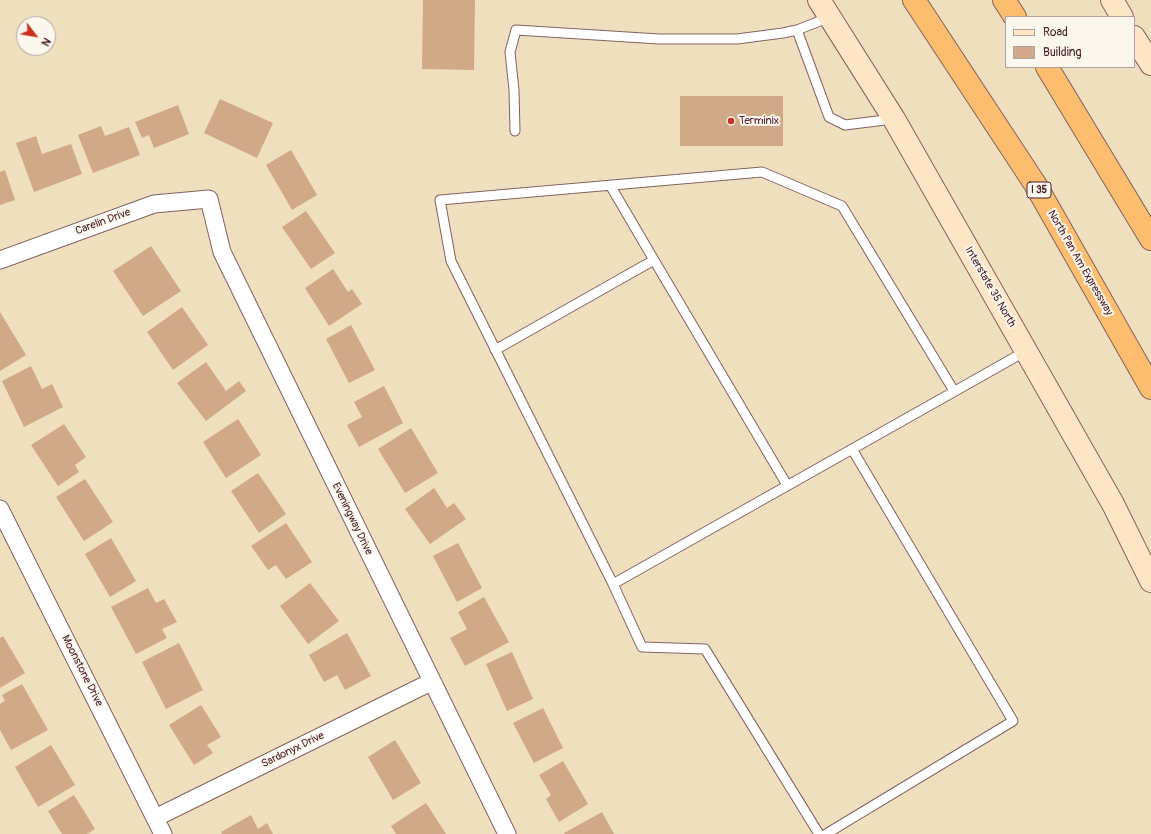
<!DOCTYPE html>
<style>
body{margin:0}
#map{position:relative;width:1151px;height:834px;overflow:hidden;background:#efdfbf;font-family:Pangolin,sans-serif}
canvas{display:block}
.legend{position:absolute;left:1005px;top:16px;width:130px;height:52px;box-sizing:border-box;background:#fbf7ec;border:1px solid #b4a19f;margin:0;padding:5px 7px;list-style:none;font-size:12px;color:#4a1f2b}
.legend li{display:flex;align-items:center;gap:8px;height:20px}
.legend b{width:20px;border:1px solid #b4a19f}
.north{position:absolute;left:16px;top:16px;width:40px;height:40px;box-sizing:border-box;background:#fbf7ec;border:1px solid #b4a19f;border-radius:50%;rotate:121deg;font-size:11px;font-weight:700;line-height:16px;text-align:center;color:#4a1f2b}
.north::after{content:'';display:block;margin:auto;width:14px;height:18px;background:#c8321e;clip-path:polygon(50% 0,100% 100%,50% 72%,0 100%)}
</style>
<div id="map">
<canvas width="1151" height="834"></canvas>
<ul class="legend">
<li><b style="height:5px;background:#fee5c5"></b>Road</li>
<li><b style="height:11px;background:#d0a988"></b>Building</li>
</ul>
<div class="north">N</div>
</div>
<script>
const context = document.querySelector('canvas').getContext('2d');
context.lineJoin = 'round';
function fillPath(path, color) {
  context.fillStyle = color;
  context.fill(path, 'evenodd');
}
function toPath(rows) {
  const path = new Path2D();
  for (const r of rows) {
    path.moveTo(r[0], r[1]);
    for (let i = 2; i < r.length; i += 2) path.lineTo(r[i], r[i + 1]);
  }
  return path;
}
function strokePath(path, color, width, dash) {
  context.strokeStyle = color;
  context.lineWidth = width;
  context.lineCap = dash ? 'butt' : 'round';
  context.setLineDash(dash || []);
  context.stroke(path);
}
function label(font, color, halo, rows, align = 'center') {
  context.font = font + ' Pangolin,sans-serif';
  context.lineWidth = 4;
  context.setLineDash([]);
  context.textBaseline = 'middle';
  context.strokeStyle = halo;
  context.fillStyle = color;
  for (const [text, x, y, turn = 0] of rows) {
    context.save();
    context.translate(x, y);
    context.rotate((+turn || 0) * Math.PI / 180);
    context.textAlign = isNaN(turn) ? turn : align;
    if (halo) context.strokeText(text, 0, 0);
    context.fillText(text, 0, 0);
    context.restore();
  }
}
const building = toPath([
 [423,0,475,0,474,70,422,69],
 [680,96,783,96,783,146,680,146],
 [220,99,273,123,257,158,204,133],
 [178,105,189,134,154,148,149,135,142,138,135,122],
 [101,126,105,136,129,127,140,155,93,173,78,135],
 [36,136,42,154,71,144,82,174,34,192,16,143],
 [291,150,317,195,292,210,266,165],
 [5,170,15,200,0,205,0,172],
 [306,211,335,253,311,269,282,227],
 [151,246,181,291,143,316,113,271],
 [333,269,348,292,352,289,362,304,329,326,305,288],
 [182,307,208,345,173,370,147,332],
 [0,312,26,355,0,371],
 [351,325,375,370,349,383,326,339],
 [206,362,226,391,239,381,246,391,206,421,177,383],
 [31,366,42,389,52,384,63,407,24,427,2,381],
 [384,386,403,423,359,447,347,425,362,417,354,402],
 [238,419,261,455,226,478,203,442],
 [64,424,86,457,75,465,79,472,58,486,31,445],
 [411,428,438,473,405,493,378,449],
 [258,473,286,514,259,533,231,491],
 [85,479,113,522,84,541,56,497],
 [434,488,447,508,454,503,466,519,430,544,405,509],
 [286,523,312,562,286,579,276,565,268,570,251,546],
 [111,538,136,581,110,597,85,554],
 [458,543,482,588,457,602,433,556],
 [310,583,339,621,308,644,280,606],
 [148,588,156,603,164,599,177,622,162,629,167,638,136,654,111,607],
 [484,597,509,642,465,666,450,638,467,629,458,612],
 [347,633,371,676,345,690,337,675,324,682,309,655],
 [3,636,25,673,0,688,0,638],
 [179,643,203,690,166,709,142,662],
 [512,652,533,699,507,711,486,664],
 [22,684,48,730,11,750,0,730,0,704,5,701,2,695],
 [201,705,221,737,207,745,213,753,194,765,169,725],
 [543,708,563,748,534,763,513,723],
 [395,740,421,783,393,800,368,757],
 [51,745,75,785,38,807,15,767],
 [563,761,588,804,559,822,546,799,551,795,539,775],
 [74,795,95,829,87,834,62,834,48,811],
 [426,803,446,834,396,834,391,826],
 [602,812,614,834,565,834,564,833],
 [251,815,258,829,267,823,273,834,222,834,221,832]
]);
const lane = toPath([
 [797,30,829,117,845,125,893,119],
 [515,131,514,90,510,52,516,30,659,39,737,39,783,33,797,30,830,17],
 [610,185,654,260],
 [495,350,654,260,787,485],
 [613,584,451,261,440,200,762,172,842,206,954,391],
 [819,834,705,649,642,647,613,584,1026,351],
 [826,834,1013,721,852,449]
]);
const street = toPath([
 [0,260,154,204,209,199,222,252,507,834],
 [0,509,163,834],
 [155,818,431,682]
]);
const secondary = toPath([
 [819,0,894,119,1113,504,1151,581],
 [1112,0,1122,17],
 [1134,37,1151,64]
]);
const highway = toPath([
 [914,0,1035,184,1151,388],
 [1004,0,1015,17],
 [1047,67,1151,239]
]);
const markers = [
 [731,121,4,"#c8321e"]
];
const shields = [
 [1039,190,24]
];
const shieldNames = [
 ["I 35",1039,190]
];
const poiNames = [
 ["Terminix",739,121]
];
const streetNames = [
 ["Carelin Drive",103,222,-20],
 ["North Pan Am Expressway",1080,263,60],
 ["Interstate 35 North",990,287,60],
 ["Eveningway Drive",352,519,64],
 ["Moonstone Drive",82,671,63],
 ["Sardonyx Drive",293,750,-26]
];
fillPath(building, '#d0a988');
strokePath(lane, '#84625f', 11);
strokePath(street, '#84625f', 19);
strokePath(secondary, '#84625f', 24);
strokePath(highway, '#84625f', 24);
strokePath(lane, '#fff', 9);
strokePath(street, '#fff', 17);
strokePath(secondary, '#fee5c5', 22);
strokePath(highway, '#fcbd6f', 22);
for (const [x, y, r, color] of markers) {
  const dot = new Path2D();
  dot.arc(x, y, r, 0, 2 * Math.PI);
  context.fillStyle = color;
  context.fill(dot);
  strokePath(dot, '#fbf7ec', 1.5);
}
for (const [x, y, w] of shields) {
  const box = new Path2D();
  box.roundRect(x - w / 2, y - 8, w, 16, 3);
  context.fillStyle = '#fbf7ec';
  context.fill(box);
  strokePath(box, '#4a1f2b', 1);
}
label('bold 10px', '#4a1f2b', null, shieldNames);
label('11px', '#4a1f2b', '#fbf7ec', poiNames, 'left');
label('11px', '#4a1f2b', '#fbf7ec', streetNames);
</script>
